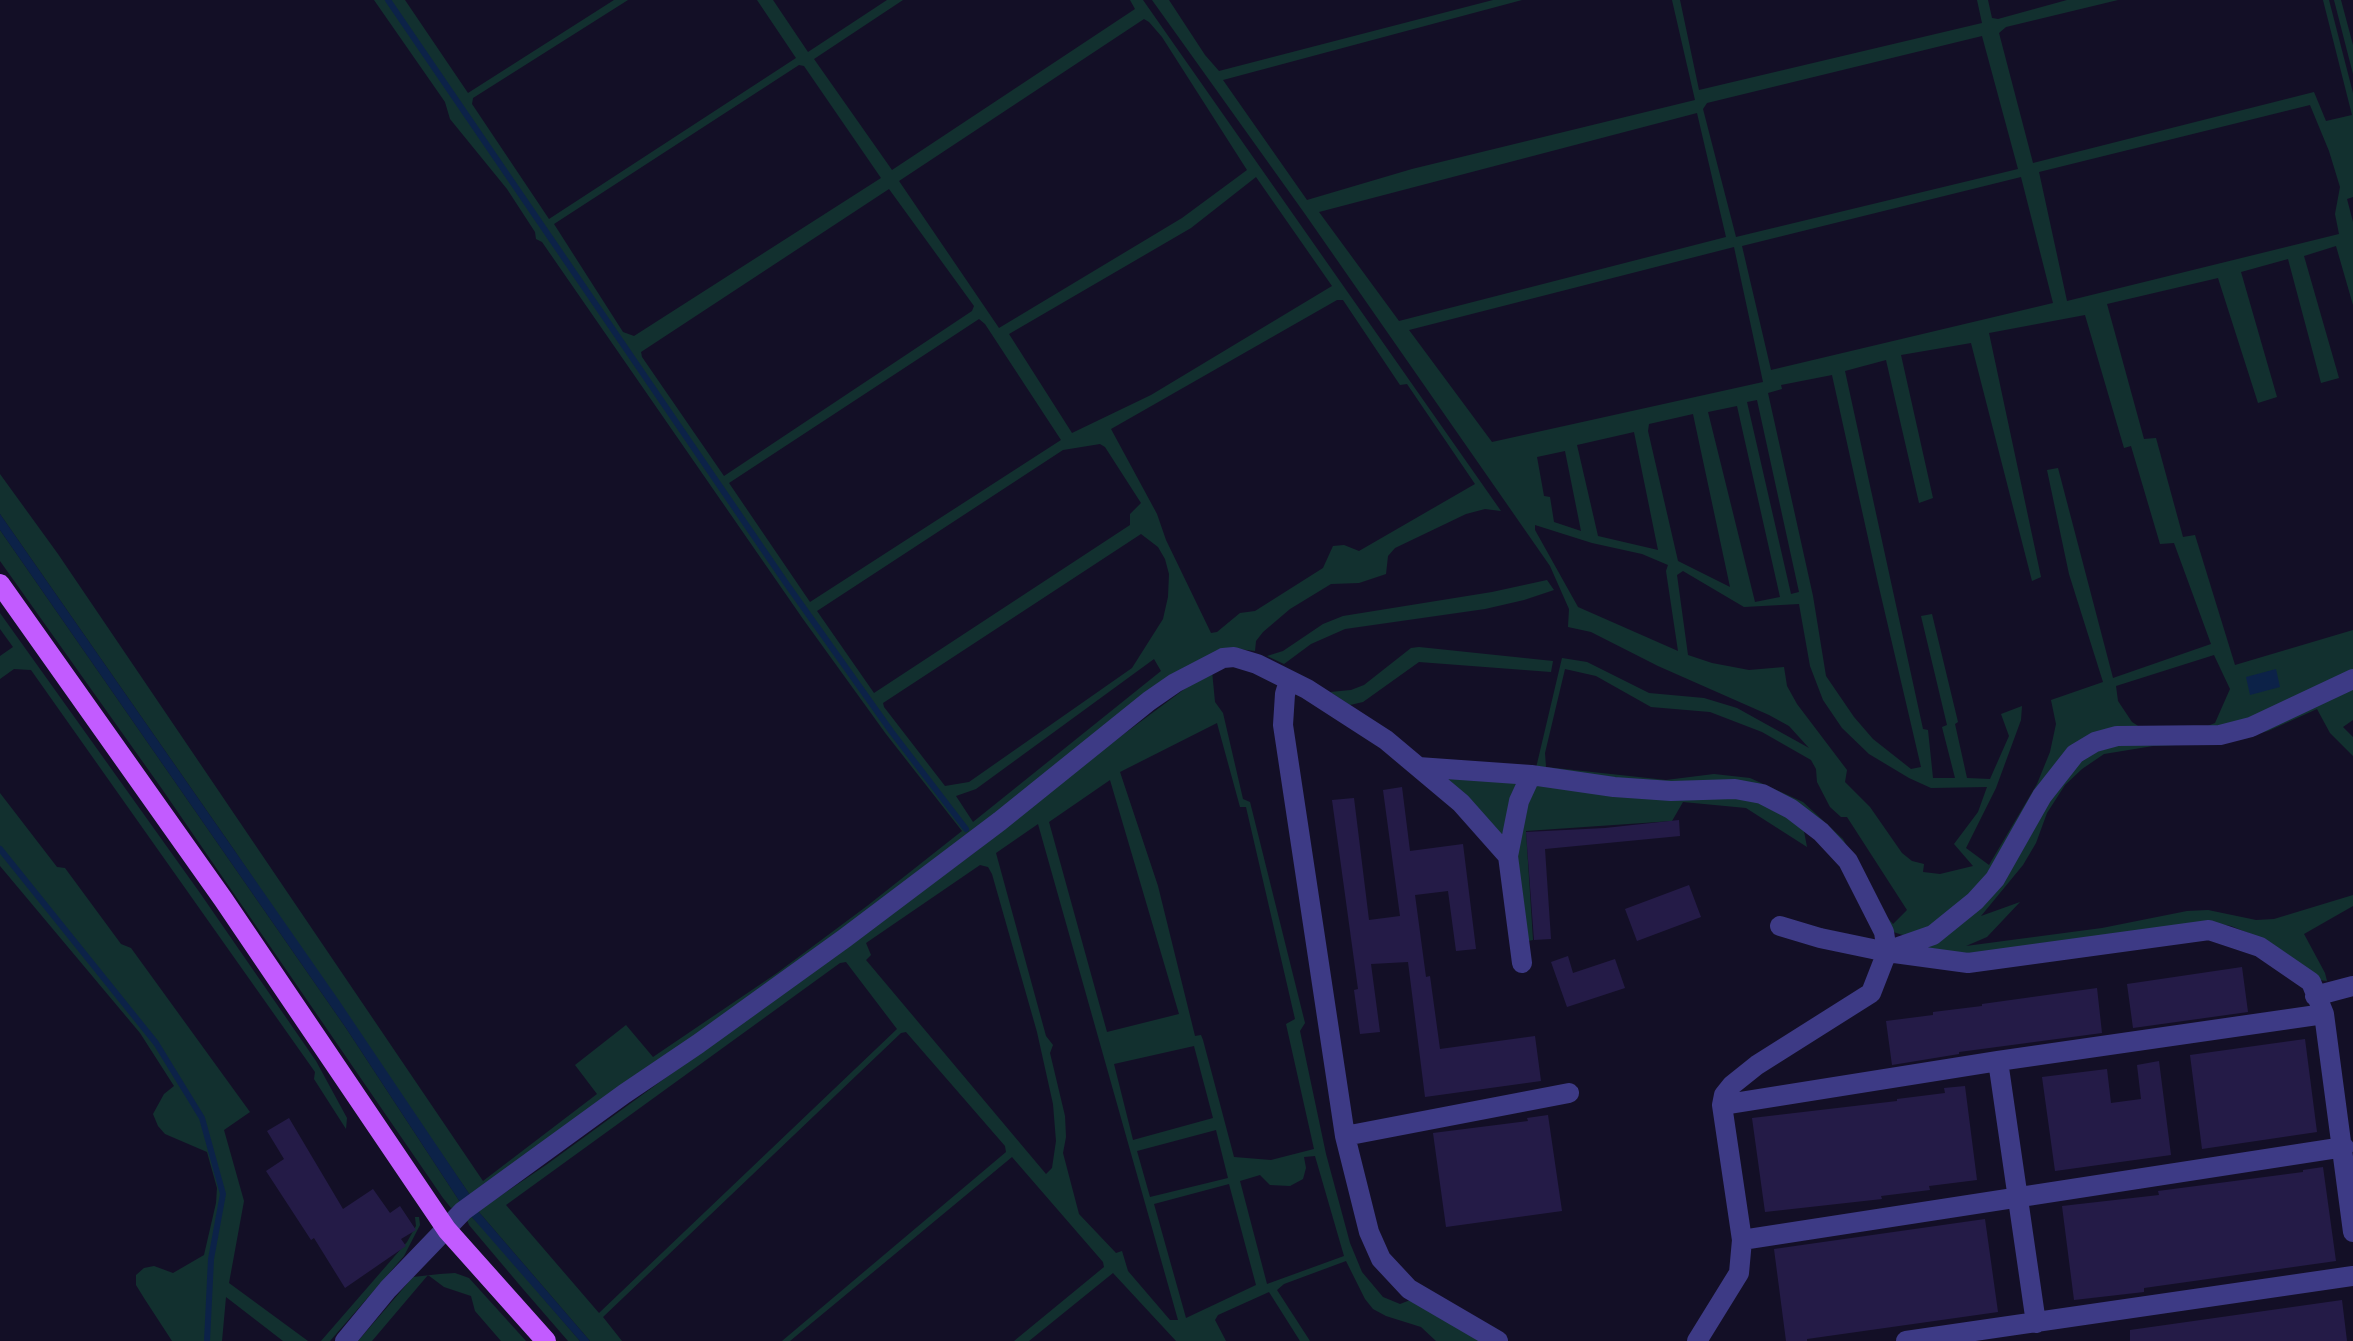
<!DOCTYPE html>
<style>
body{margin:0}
canvas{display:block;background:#130f26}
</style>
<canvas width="2353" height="1341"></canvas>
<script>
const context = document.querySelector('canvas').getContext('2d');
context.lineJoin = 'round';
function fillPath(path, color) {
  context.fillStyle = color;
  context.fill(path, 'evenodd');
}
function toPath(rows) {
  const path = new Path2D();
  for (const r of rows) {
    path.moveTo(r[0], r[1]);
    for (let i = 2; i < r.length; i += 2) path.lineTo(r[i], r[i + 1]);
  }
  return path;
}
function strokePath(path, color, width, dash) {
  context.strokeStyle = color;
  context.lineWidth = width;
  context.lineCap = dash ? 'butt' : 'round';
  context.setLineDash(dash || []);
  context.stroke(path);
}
const green = toPath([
 [374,0,386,0,785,584,890,732,965,829,967,828,892,730,787,582,389,0,405,0,468,93,614,0,628,0,473,98,472,104,549,219,796,58,757,0,773,0,808,52,887,0,903,0,814,59,892,170,1135,9,1130,0,1143,0,1501,511,1485,509,1466,514,1395,548,1388,556,1386,574,1359,583,1331,584,1290,609,1263,632,1256,641,1255,651,1231,648,472,1198,230,844,0,514,0,474,58,554,483,1181,597,1094,575,1065,626,1025,653,1057,777,973,867,906,962,831,886,734,803,619,542,242,536,239,535,232,507,189,450,119,445,102],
 [1144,19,1149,22,1162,37,1247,170,1182,218,999,328,899,181],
 [799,65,804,66,881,178,634,336,623,332,554,224],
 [1256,177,1332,286,1151,395,1072,433,1009,334,1191,228],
 [889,189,974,306,972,311,724,476,642,357,641,352],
 [1337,300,1343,300,1400,385,1407,384,1475,484,1359,551,1344,545,1333,546,1323,568,1255,611,1240,613,1217,632,1211,633,1166,540,1157,514,1111,429],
 [979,319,985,324,1061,440,810,602,729,483],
 [1100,444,1105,447,1141,503,1130,514,1130,525,874,693,817,611,1063,450],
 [1141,534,1158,547,1165,559,1169,574,1168,597,1163,619,1132,668,969,782,945,786,884,707,883,703],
 [1154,659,1161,671,973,822,956,796,976,789],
 [1152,0,1169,0,1205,55,1219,71,1493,0,1522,0,1223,80,1307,200,1412,169,1695,100,1672,0,1680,0,1699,90,1982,23,1977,0,1988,0,1992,18,1998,19,2067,0,2118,0,2006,27,1999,33,2033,163,2314,92,2326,121,2352,115,2323,0,2329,0,2353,93,2353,197,2347,199,2353,222,2353,305,2336,246,2304,256,2339,378,2321,383,2288,259,2241,272,2277,397,2258,403,2218,278,2107,304,2144,439,2156,438,2183,537,2195,535,2235,665,2353,630,2353,674,2257,717,2195,731,2215,723,2230,689,2214,655,2116,686,2118,701,2132,722,2146,731,2093,737,1963,908,1909,937,1887,930,1857,874,1786,801,1536,768,1562,658,1587,662,1649,693,1704,698,1737,708,1809,748,1789,726,1769,715,1658,666,1591,632,1568,627,1569,609,1550,566,1305,214],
 [1982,36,2018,169,1736,237,1703,109,1707,103],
 [2310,105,2329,151,2340,187,2335,214,2339,234,2067,301,2039,172],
 [1697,113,1726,237,1399,321,1319,212],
 [2021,177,2053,303,1771,370,1742,246],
 [1734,247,1763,382,1492,442,1409,330],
 [2085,315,2124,448,2131,446,2160,544,2174,543,2211,644,2113,678,2058,468,2047,470,2069,574,2103,682,2051,700,2056,724,2050,752,2037,784,1989,865,1966,848,1996,788,2021,720,2022,706,2001,714,2009,736,1990,779,1967,778,1955,724,1958,722,1932,614,1921,616,1947,725,1942,727,1955,778,1933,778,1928,730,1923,729,1845,371,1886,360,1919,503,1933,498,1901,355,1971,343,2032,581,2041,577,1989,333],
 [1832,375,1878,583,1921,767,1911,769,1873,739,1854,717,1826,676,1813,596,1768,393,1782,389,1781,385],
 [1757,400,1799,592,1791,594,1747,402],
 [1737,406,1780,597,1755,602,1708,412],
 [1693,414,1730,587,1678,561,1648,431,1649,424],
 [1634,432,1658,550,1598,536,1577,445],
 [1565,451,1581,531,1554,522,1550,497,1544,496,1537,457],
 [1535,525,1592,543,1642,554,1668,565,1666,571,1678,651,1578,607,1535,530],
 [1683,571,1744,607,1799,604,1810,666,1823,700,1842,728,1869,754,1909,778,1931,788,1987,787,1978,812,1954,844,1973,866,1940,874,1923,872,1924,864,1912,861,1902,853,1870,807,1845,782,1847,770,1797,704,1787,686,1784,667,1749,670,1712,663,1688,655,1677,575],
 [1565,669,1596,676,1651,707,1710,712,1762,732,1811,760,1816,769,1817,782,1830,807,1841,817,1847,817,1907,910,1893,924,1884,914,1843,839,1803,802,1750,778,1714,774,1666,780,1546,767,1545,753],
 [2334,0,2341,0,2353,45,2353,74],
 [0,530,346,1028,462,1205,451,1208,443,1198,162,789,0,561],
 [1547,580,1554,590,1524,600,1485,609,1345,629,1311,644,1284,664,1267,656,1283,651,1323,624,1343,616,1492,592],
 [0,613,200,893,316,1061,347,1118,346,1129,314,1079,315,1072,31,670,14,669,0,679,0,656,13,647,0,629],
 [1419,647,1553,661,1551,672,1419,662,1363,702,1350,705,1330,692,1351,690,1364,685,1411,648],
 [1212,671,1215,702,1223,713,1243,799,1250,802,1305,1023,1300,1031,1326,1154,1350,1243,1362,1272,1383,1297,1400,1304,1413,1299,1489,1341,1436,1341,1421,1327,1386,1316,1373,1309,1365,1299,1346,1261,1284,1284,1277,1290,1310,1341,1300,1341,1269,1292,1218,1315,1215,1320,1226,1341,1176,1341,1113,1273,1029,1341,1014,1341,1104,1267,1103,1262,1012,1157,790,1341,782,1341,1006,1152,1005,1146,906,1032,901,1033,603,1317,622,1341,590,1341,478,1211,546,1165,974,853,1097,754,1198,679],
 [1217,723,1240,807,1246,807,1295,1019,1286,1024,1314,1149,1271,1160,1234,1157,1203,1040,1201,1035,1195,1036,1158,886,1120,772],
 [1110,780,1179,1014,1107,1032,1049,822],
 [1038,824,1178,1320,1170,1320,1128,1271,1122,1251,1116,1253,1079,1214,1063,1153,1066,1137,1065,1116,1050,1053,1053,1045,1046,1036,996,853],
 [980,865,988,867,992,874,1037,1032,1053,1104,1056,1141,1052,1168,1046,1174,866,960,871,955,866,943],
 [846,962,897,1029,599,1313,506,1205,840,963],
 [1194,1046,1213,1118,1133,1140,1114,1064],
 [1216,1130,1228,1178,1150,1197,1137,1151],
 [1315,1156,1344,1256,1267,1284,1240,1181,1260,1175,1270,1185,1290,1186,1303,1179,1306,1168,1304,1157],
 [1229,1184,1256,1285,1186,1318,1154,1204],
 [2353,686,2353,720,2343,727,2353,737,2353,756,2330,733,2317,709,2268,731,2225,743,2153,746,2104,754,2082,769,2065,785,2047,813,2036,843,2023,865,1981,916,2020,902,1987,937,1966,946,2102,928,2187,911,2208,910,2256,920,2274,919,2353,895,2353,906,2304,934,2325,973,2327,981,2319,980,2251,934,2231,926,2206,922,1965,959,1920,946,1949,931,2071,765,2112,743,2220,740],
 [1434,771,1508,778,1517,785,1506,845],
 [1534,784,1756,800,1803,826,1807,847,1746,808,1683,802,1672,821,1526,831,1533,940,1528,941,1516,855,1519,824],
 [0,793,57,867,65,868,121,944,131,948,250,1112,224,1130,244,1201,229,1283,308,1341,283,1341,226,1297,222,1341,208,1341,212,1259,225,1194,204,1118,157,1042,0,846],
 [0,851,155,1043,201,1119,222,1195,209,1258,205,1341,172,1341,144,1298,136,1285,136,1275,144,1268,154,1266,173,1273,204,1255,216,1203,217,1188,207,1152,165,1134,158,1126,153,1114,164,1094,174,1086,140,1033,0,866],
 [471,1216,487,1233,580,1341,568,1341,523,1289,469,1225,467,1220],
 [415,1217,419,1217,420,1225,404,1256,330,1341,321,1341,407,1242,416,1226],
 [455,1273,469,1278,526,1341,501,1341,475,1311,471,1296,444,1287,428,1275,372,1341,358,1341,413,1277,440,1274]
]);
const water = toPath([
 [0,514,338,999,472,1198,462,1205,346,1028,0,530],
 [2276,669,2280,687,2250,695,2246,677],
 [478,1211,590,1341,580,1341,471,1216]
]);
const stream = toPath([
 [388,0,786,583,891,731,966,829],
 [0,849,156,1043,202,1118,223,1194,211,1259,207,1341]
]);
const building = toPath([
 [1402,787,1410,851,1463,844,1476,949,1456,951,1448,891,1415,895,1426,977,1430,976,1440,1049,1535,1036,1541,1081,1425,1097,1408,962,1371,964,1380,1032,1360,1034,1354,990,1358,989,1332,800,1354,798,1369,920,1400,916,1383,790],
 [1679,820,1680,836,1545,849,1551,939,1534,940,1526,832,1605,828],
 [1689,885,1701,917,1637,941,1625,909],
 [1568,956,1573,973,1615,959,1625,988,1567,1007,1551,962],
 [2242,967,2248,1012,2133,1028,2127,984],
 [2097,988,2102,1033,1959,1052,1959,1054,1892,1065,1886,1021,1933,1015,1933,1012,1982,1006,1982,1004],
 [2305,1039,2317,1132,2202,1149,2190,1055],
 [2159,1061,2171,1155,2055,1171,2042,1077,2107,1069,2111,1103,2141,1099,2137,1065],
 [1965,1086,1977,1180,1929,1186,1930,1190,1881,1196,1882,1199,1765,1212,1752,1118,1897,1101,1897,1099,1945,1093,1944,1088],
 [1548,1115,1562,1211,1446,1227,1433,1133,1528,1121,1527,1118],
 [289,1118,343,1209,373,1189,390,1213,400,1206,416,1230,401,1239,406,1246,345,1288,314,1238,311,1240,266,1171,284,1159,267,1131],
 [2323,1167,2336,1261,2144,1288,2144,1292,2074,1300,2062,1206,2159,1195,2158,1191,2303,1172,2303,1170],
 [1985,1219,1998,1312,1807,1339,1807,1341,1786,1341,1774,1249],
 [2342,1300,2347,1341,2130,1341,2130,1330]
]);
const minor = toPath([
 [1289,681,1285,694,1283,725,1345,1136,1369,1232,1381,1259,1409,1289,1498,1341],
 [1418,767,1531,775,1614,787,1671,791,1735,789,1762,794,1791,809,1821,832,1848,861,1884,932,1887,952,1871,993,1757,1065,1732,1085,1724,1095,1722,1105,1742,1240,1739,1273,1697,1341],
 [1508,856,1522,963],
 [1780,926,1820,938,1887,952,1968,963,2209,930,2260,947,2311,982,2324,1014,2353,1232],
 [1890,950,1933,935,1975,901,1995,879,2042,796,2075,754,2095,742,2117,736,2220,735,2251,727,2353,679],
 [2315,996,2353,986],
 [1998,1061,2036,1323],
 [1722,1105,1998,1061,2324,1014],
 [1345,1136,1569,1093],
 [1742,1240,2344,1147],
 [345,1341,388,1289,463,1211,624,1094,698,1044,845,938,1000,821,1149,701,1175,683,1223,658,1234,657,1257,664,1307,689,1386,740,1461,803,1508,856,1519,801,1531,775],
 [1906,1341,2353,1276]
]);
const major = toPath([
 [0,584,223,899,447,1230,546,1341]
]);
fillPath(green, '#12302f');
fillPath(water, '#0c2248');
strokePath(stream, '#0c2248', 6);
fillPath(building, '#241b47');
strokePath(minor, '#3d3a85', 20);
strokePath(major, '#c25bff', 20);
</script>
